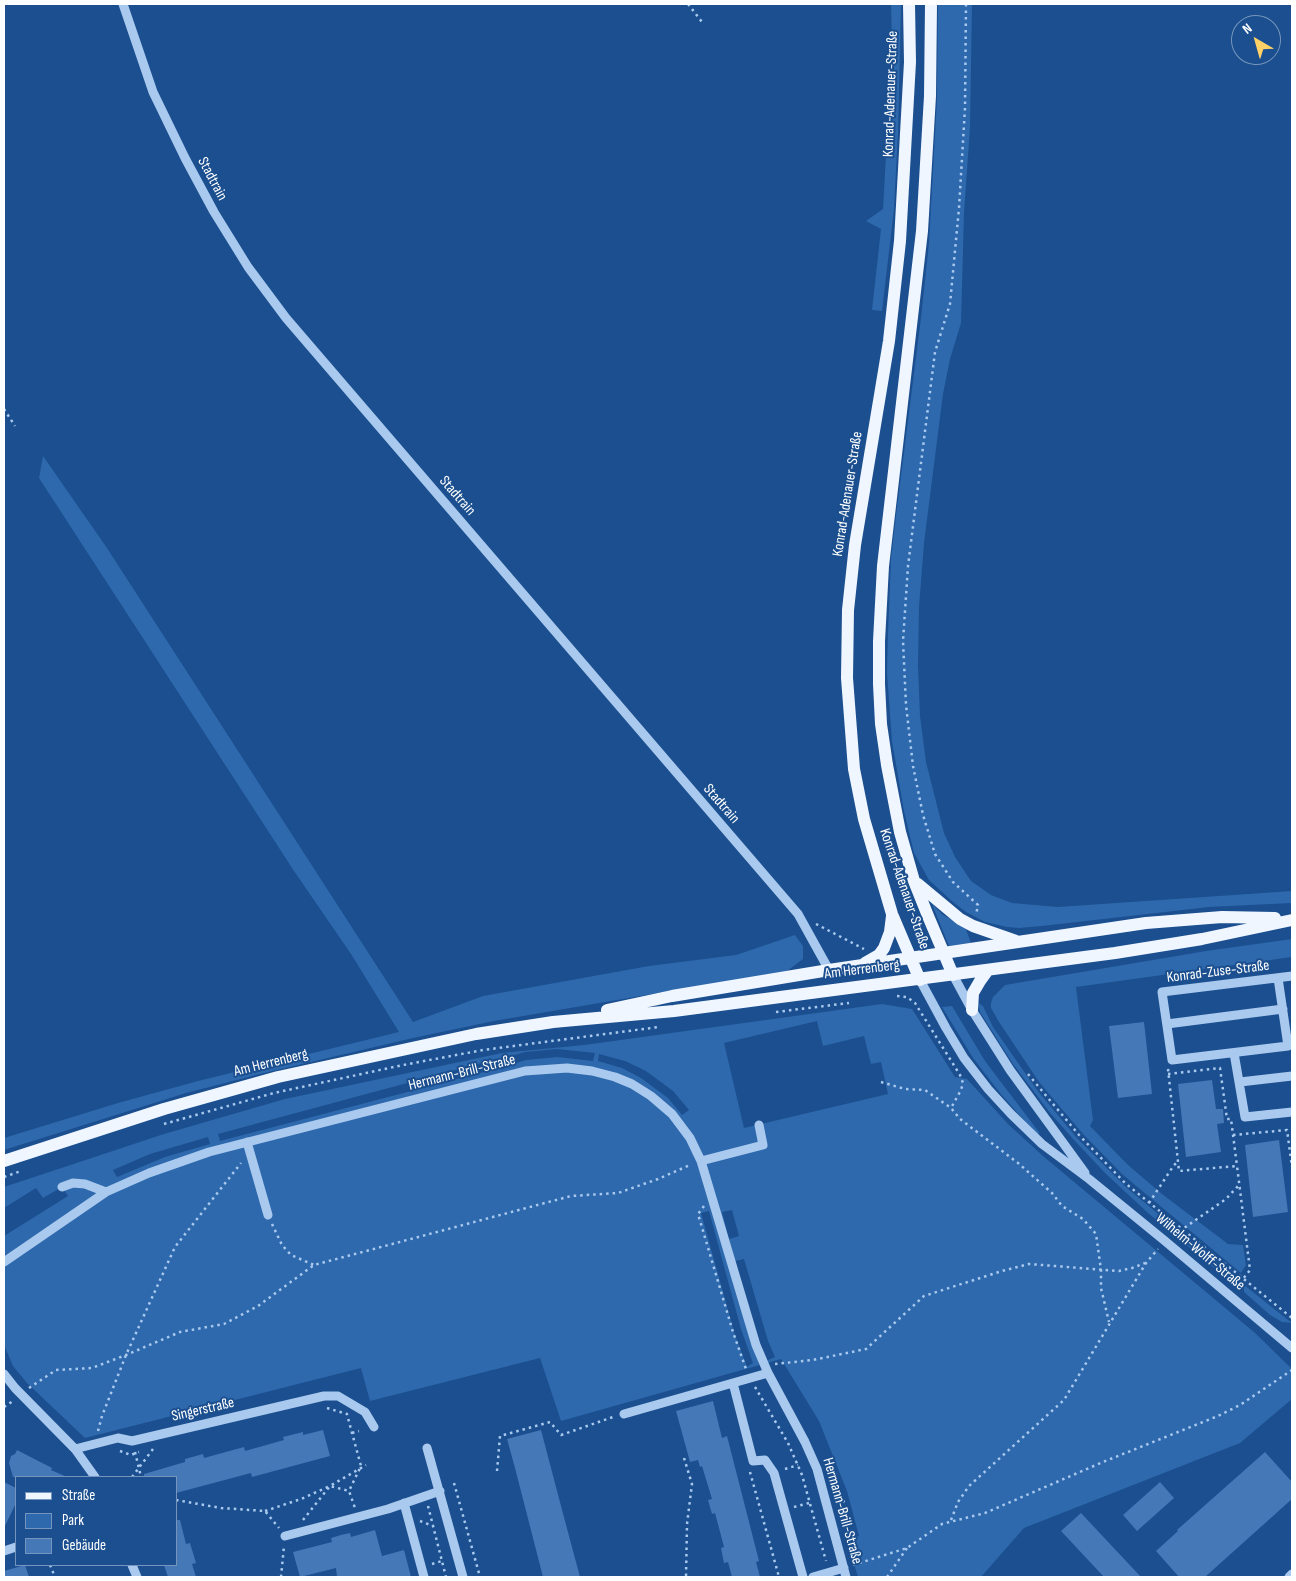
<!DOCTYPE html>
<meta charset="utf-8">
<style>
body{margin:0}
#map{position:relative;width:1296px;height:1581px;overflow:hidden;background:#1b4f8f;font-family:"Sofia Sans Condensed",sans-serif}
canvas{display:block}
.frame{position:absolute;inset:0;border:5px solid #fff;pointer-events:none}
.legend{position:absolute;left:15px;top:1476px;width:162px;height:90px;box-sizing:border-box;background:#1b4f8f;border:1px solid #7695bc;margin:0;padding:6px 9px;list-style:none;font-size:15px;color:#fff}
.legend li{display:flex;align-items:center;gap:10px;height:25px}
.legend b{width:25px;border:1px solid #7695bc}
.north{position:absolute;left:1231px;top:15px;width:50px;height:50px;box-sizing:border-box;background:#1b4f8f;border:1px solid #7695bc;border-radius:50%;rotate:322deg;font-size:14px;font-weight:700;line-height:20px;text-align:center;color:#fff}
.north::after{content:'';display:block;margin:auto;width:18px;height:22px;background:#ffd166;clip-path:polygon(50% 0,100% 100%,50% 72%,0 100%)}
</style>
<div id="map">
<canvas width="1296" height="1581"></canvas>
<div class="frame"></div>
<ul class="legend">
<li><b style="height:6px;background:#f0f6ff"></b>Straße</li>
<li><b style="height:14px;background:#2e69ad"></b>Park</li>
<li><b style="height:14px;background:#4478b7"></b>Gebäude</li>
</ul>
<div class="north">N</div>
</div>
<script>
const context = document.querySelector('canvas').getContext('2d');
context.lineJoin = 'round';
function fillPath(path, color) {
  context.fillStyle = color;
  context.fill(path, 'evenodd');
}
function toPath(rows) {
  const path = new Path2D();
  for (const r of rows) {
    path.moveTo(r[0], r[1]);
    for (let i = 2; i < r.length; i += 2) path.lineTo(r[i], r[i + 1]);
  }
  return path;
}
function strokePath(path, color, width, dash) {
  context.strokeStyle = color;
  context.lineWidth = width;
  context.lineCap = dash ? 'butt' : 'round';
  context.setLineDash(dash || []);
  context.stroke(path);
}
function label(font, color, halo, rows, align = 'center') {
  context.font = font + ' "Sofia Sans Condensed",sans-serif';
  context.lineWidth = 4;
  context.setLineDash([]);
  context.textBaseline = 'middle';
  context.strokeStyle = halo;
  context.fillStyle = color;
  for (const [text, x, y, turn = 0] of rows) {
    context.save();
    context.translate(x, y);
    context.rotate((+turn || 0) * Math.PI / 180);
    context.textAlign = isNaN(turn) ? turn : align;
    if (halo) context.strokeText(text, 0, 0);
    context.fillText(text, 0, 0);
    context.restore();
  }
}
const green = toPath([
 [891,4,901,4,898,133,894,209,882,311,872,310,881,229,866,221,883,209,892,47],
 [938,4,972,4,970,128,964,213,961,323,950,359,943,394,924,543,919,607,918,665,920,716,926,762,944,833,955,857,971,881,991,895,1012,903,1058,907,1292,891,1292,903,1209,907,1042,926,1019,928,1007,927,985,922,966,912,953,902,929,880,914,853,904,811,892,741,887,673,888,635,891,559,896,516,921,318,929,243,937,99],
 [43,456,107,548,413,1022,483,996,649,966,736,955,795,935,803,946,803,959,787,971,494,1021,413,1038,264,1073,186,1093,4,1150,4,1138,118,1103,198,1081,399,1032,351,954,294,871,39,478],
 [932,904,943,915,965,927,971,943,949,946],
 [1292,939,1292,957,1076,987,1093,1120,1090,1126,1128,1165,1162,1194,1228,1244,1243,1245,1246,1265,1241,1273,1123,1175,1083,1134,1039,1082,999,1022,991,1008,991,1003,993,997,1005,985,1206,951],
 [978,1003,983,1006,993,1027,1037,1090,1077,1138,1127,1188,1237,1279,1236,1281,1230,1281,1148,1213,1105,1173,1074,1140,1050,1113,1013,1064,980,1012],
 [882,1004,912,1009,955,1077,967,1079,1008,1124,1043,1156,1254,1332,1292,1369,1292,1399,1240,1443,1024,1528,981,1577,858,1577,847,1541,859,1536,847,1491,819,1421,781,1359,561,1421,540,1358,370,1401,361,1368,85,1438,27,1383,13,1366,4,1345,4,1236,68,1196,62,1187,43,1198,36,1188,4,1208,4,1187,164,1134,285,1099,502,1053,584,1045],
 [817,1021,823,1046,864,1036,871,1064,881,1062,888,1094,744,1128,724,1043],
 [557,1049,595,1053,593,1061,557,1057,526,1060,513,1064,511,1056,525,1052],
 [599,1054,625,1061,646,1071,673,1091,689,1110,682,1115,668,1098,641,1078,622,1068,598,1061],
 [500,1058,503,1067,220,1141,218,1134],
 [208,1137,210,1144,165,1157,117,1177,113,1170,150,1154],
 [732,1210,739,1236,729,1239,722,1212],
 [709,1211,741,1329,753,1363,747,1367,734,1332,701,1213],
 [744,1259,768,1341,775,1357,766,1361,759,1345,735,1261],
 [952,1006,985,1061,1039,1132,1039,1135,1036,1134,1000,1093,973,1058,942,1007],
 [1244,1285,1292,1323,1282,1322,1270,1315,1244,1292]
]);
const building = toPath([
 [1144,1022,1152,1094,1118,1098,1109,1026],
 [1212,1080,1216,1109,1223,1109,1224,1123,1217,1124,1221,1152,1186,1157,1178,1084],
 [1279,1140,1288,1212,1253,1217,1245,1145],
 [713,1401,722,1438,727,1436,759,1561,756,1562,760,1577,732,1577,728,1562,724,1563,721,1548,724,1547,715,1513,712,1514,708,1500,712,1499,702,1466,700,1467,698,1460,690,1462,676,1411],
 [323,1430,330,1456,252,1477,251,1473,176,1493,176,1477,144,1477,144,1474,185,1462,185,1459,203,1454,204,1458,244,1447,245,1451,284,1440,283,1437,303,1432,303,1435],
 [541,1430,561,1506,580,1577,543,1577,515,1468,507,1439],
 [17,1450,52,1468,51,1470,67,1477,13,1477,9,1463,11,1456,15,1454],
 [1265,1452,1292,1482,1292,1499,1205,1577,1179,1577,1156,1551,1178,1531,1177,1530],
 [4,1482,16,1488,16,1503,4,1528],
 [1160,1482,1174,1498,1137,1531,1123,1515],
 [1081,1513,1141,1577,1104,1577,1061,1531],
 [176,1520,180,1520,186,1544,190,1543,196,1563,192,1564,196,1577,168,1577,164,1565,176,1565],
 [375,1530,382,1556,404,1550,411,1577,337,1577,336,1568,300,1577,293,1552,332,1542,331,1538,341,1535,350,1533,351,1537],
 [25,1565,29,1577,4,1577,4,1571]
]);
const path = toPath([
 [688,4,702,22],
 [966,4,965,108,959,208,950,304,935,352,908,566,903,641,906,705,913,766,923,815,935,854,953,882,978,905,976,915],
 [4,409,15,426],
 [816,924,864,949],
 [897,996,907,997,915,1003,960,1075,963,1083,961,1090,951,1108],
 [776,1012,849,1003],
 [1168,1069,1179,1171,1237,1166,1250,1270,1243,1279],
 [1028,1074,1079,1135,1125,1183,1292,1318],
 [1168,1074,1220,1068,1227,1119,1231,1119,1237,1166],
 [881,1082,905,1089,925,1090,951,1108,960,1119,1018,1163,1052,1193,1062,1206,1083,1219,1096,1234,1101,1270,1101,1288,1109,1322],
 [164,1124,274,1093,403,1065,483,1050,659,1027],
 [1233,1135,1287,1130,1292,1167],
 [4,1177,21,1171],
 [1149,1203,1174,1165,1178,1162],
 [704,1206,698,1214,733,1332,746,1369],
 [272,1224,282,1245,291,1255,314,1265],
 [1174,1235,1226,1199,1240,1184],
 [775,1364,813,1360,866,1349,924,1296,1002,1271,1029,1264,1119,1271,1132,1268,1145,1263],
 [755,1387,788,1443,802,1475,826,1561],
 [29,1388,56,1370,92,1368,126,1355,180,1332,224,1324,258,1306,314,1265,571,1196,618,1193,658,1179,690,1165],
 [4,1407,13,1401],
 [327,1408,347,1414,352,1433,361,1466,349,1491,355,1508],
 [98,1431,102,1416,126,1355,175,1247,241,1163],
 [352,1433,359,1431],
 [120,1451,131,1455,139,1452],
 [135,1452,141,1477],
 [684,1458,692,1484,687,1524,686,1577],
 [785,1469,798,1465],
 [497,1471,500,1436,550,1422,561,1435,613,1417],
 [750,1472,779,1577],
 [132,1477,153,1449],
 [454,1483,480,1577],
 [176,1500,221,1508,265,1511,279,1528],
 [836,1503,845,1501],
 [428,1506,446,1577],
 [794,1507,809,1503],
 [265,1511,301,1499,330,1486,349,1491],
 [303,1520,330,1486,366,1465],
 [951,1520,958,1502,969,1486,1064,1400,1146,1263,1158,1249],
 [420,1521,433,1526],
 [432,1564,442,1561],
 [50,1565,55,1577],
 [853,1565,907,1548,942,1524,985,1513,1103,1462,1218,1416,1240,1405,1292,1370],
 [281,1577,284,1546],
 [887,1577,907,1548]
]);
const minor = toPath([
 [123,4,153,92,185,158,214,212,248,267,286,318,798,914,829,970],
 [953,975,972,1010,1010,1070,1085,1173],
 [1278,978,1288,1046,1172,1060,1162,992,1292,976],
 [920,980,946,1028,964,1058,988,1089,1011,1114,1042,1144,1089,1179,1165,1241,1292,1348],
 [1167,1024,1283,1009],
 [1234,1053,1245,1117,1292,1112],
 [1240,1082,1292,1076],
 [247,1142,268,1215],
 [701,1161,763,1145,759,1125],
 [62,1187,73,1183,85,1184,106,1192],
 [4,1262,106,1192,149,1173,209,1152,525,1071,567,1068,592,1071,615,1077,632,1084,651,1096,672,1114,690,1138,701,1161,756,1345,768,1373,805,1442,817,1469,846,1577],
 [4,1374,15,1388,75,1449,95,1477],
 [733,1383,753,1461,765,1460,774,1473,803,1577],
 [624,1414,768,1373],
 [427,1448,463,1577],
 [75,1449,118,1438,132,1441,324,1396,338,1396,365,1412,374,1427],
 [404,1503,424,1577],
 [285,1536,388,1509,440,1491],
 [4,1551,16,1547],
 [132,1565,137,1577],
 [813,1577,844,1568],
 [1289,1577,1292,1574]
]);
const major = toPath([
 [909,4,910,62,900,241,889,341,855,545,848,610,847,678,854,769,864,819,892,914,920,980],
 [931,4,930,96,922,231,883,566,879,641,879,684,881,724,887,765,900,832,914,881,928,916,953,975],
 [918,884,960,919,973,926,1016,941],
 [865,963,879,955,884,948,890,932,892,916],
 [607,1010,672,996,829,970,1146,923,1222,917,1275,918],
 [972,1010,973,993,980,981,988,970],
 [4,1161,164,1109,278,1077,476,1034,553,1022,674,1011,1115,953,1202,939,1292,920]
]);
const streetNames = [
 ["Konrad-Adenauer-Straße",891,94,-88],
 ["Stadtrain",212,179,62],
 ["Konrad-Adenauer-Straße",848,494,-81],
 ["Stadtrain",457,496,49],
 ["Stadtrain",721,804,49],
 ["Konrad-Adenauer-Straße",904,889,71],
 ["Am Herrenberg",862,970,-7],
 ["Konrad-Zuse-Straße",1218,972,-7],
 ["Am Herrenberg",271,1063,-14],
 ["Hermann-Brill-Straße",462,1073,-14],
 ["Wilhelm-Wolff-Straße",1200,1252,40],
 ["Singerstraße",203,1410,-13],
 ["Hermann-Brill-Straße",842,1511,74]
];
fillPath(green, '#2e69ad');
fillPath(building, '#4478b7');
strokePath(path, '#a9c9ee', 2.5, [2.5, 4]);
strokePath(minor, '#a9c9ee', 9);
strokePath(major, '#f0f6ff', 12);
label('15px', '#fff', '#1b4f8f', streetNames);
</script>
